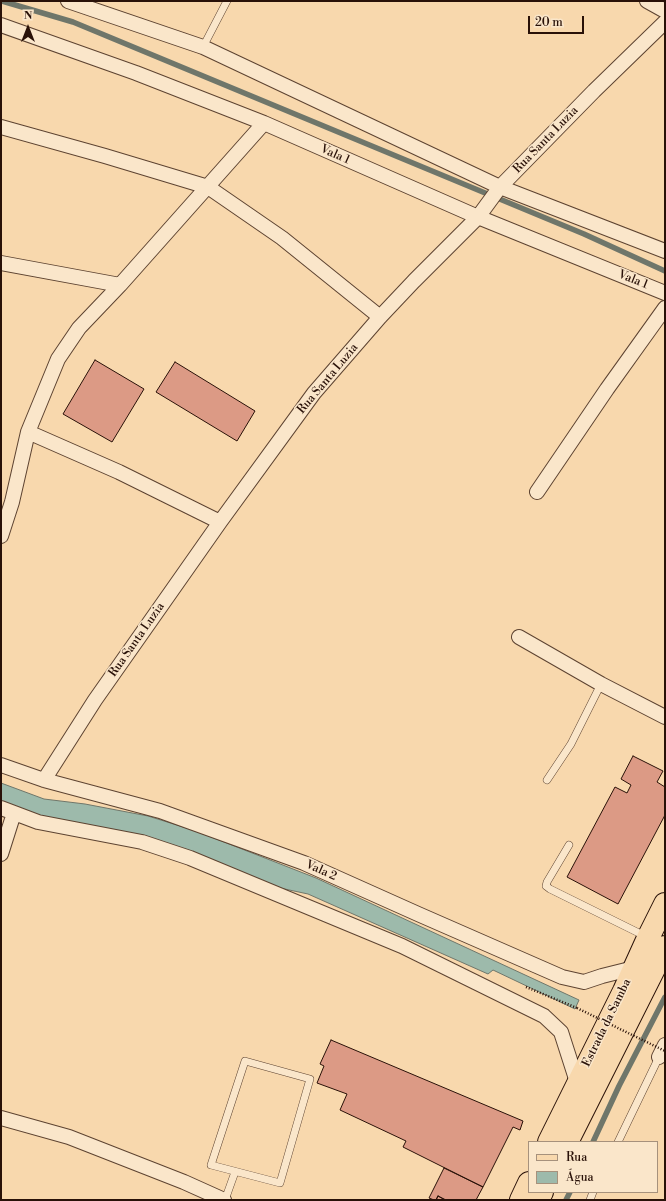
<!DOCTYPE html>
<meta charset="utf-8">
<style>
body{margin:0}
#map{position:relative;width:666px;height:1201px;overflow:hidden;background:#f8d8ad;font-family:"Libre Bodoni",serif}
canvas{display:block}
.frame{position:absolute;inset:0;border:2px solid #291108;pointer-events:none}
.legend{position:absolute;left:528px;top:1141px;width:130px;height:52px;box-sizing:border-box;background:#fae6ca;border:1px solid #a6917c;margin:0;padding:5px 7px;list-style:none;font-size:12px;color:#291108}
.legend li{display:flex;align-items:center;gap:8px;height:20px}
.legend b{width:20px;border:1px solid #a6917c}
.north{position:absolute;left:8px;top:8px;width:40px;height:40px;-webkit-text-stroke:3px #fae6ca;paint-order:stroke;rotate:0deg;font-size:11px;font-weight:700;line-height:16px;text-align:center;color:#291108}
.north::after{content:'';display:block;margin:auto;width:14px;height:18px;background:#291108;clip-path:polygon(50% 0,100% 100%,50% 72%,0 100%)}
.scale{position:absolute;left:528px;top:16px;width:56px;height:18px;box-sizing:border-box;border:2px solid #291108;border-top:0;padding-left:5px;font-size:12px;line-height:14px;white-space:nowrap;color:#291108;-webkit-text-stroke:3px #fae6ca;paint-order:stroke}
</style>
<div id="map">
<canvas width="666" height="1201"></canvas>
<div class="frame"></div>
<ul class="legend">
<li><b style="height:5px;background:#f8d8ad"></b>Rua</li>
<li><b style="height:11px;background:#9dbaab"></b>Água</li>
</ul>
<div class="north">N</div>
<div class="scale">20 m</div>
</div>
<script>
const context = document.querySelector('canvas').getContext('2d');
context.lineJoin = 'round';
function fillPath(path, color) {
  context.fillStyle = color;
  context.fill(path, 'evenodd');
}
function toPath(rows) {
  const path = new Path2D();
  for (const r of rows) {
    path.moveTo(r[0], r[1]);
    for (let i = 2; i < r.length; i += 2) path.lineTo(r[i], r[i + 1]);
  }
  return path;
}
function strokePath(path, color, width, dash) {
  context.strokeStyle = color;
  context.lineWidth = width;
  context.lineCap = dash ? 'butt' : 'round';
  context.setLineDash(dash || []);
  context.stroke(path);
}
function label(font, color, halo, rows, align = 'center') {
  context.font = font + ' "Libre Bodoni",serif';
  context.lineWidth = 3;
  context.setLineDash([]);
  context.textBaseline = 'middle';
  context.strokeStyle = halo;
  context.fillStyle = color;
  for (const [text, x, y, turn = 0] of rows) {
    context.save();
    context.translate(x, y);
    context.rotate((+turn || 0) * Math.PI / 180);
    context.textAlign = isNaN(turn) ? turn : align;
    if (halo) context.strokeText(text, 0, 0);
    context.fillText(text, 0, 0);
    context.restore();
  }
}
const water = toPath([
 [1,783,44,799,85,804,148,816,196,831,316,878,579,1000,575,1009,493,970,488,974,308,894,252,882,42,819,1,804,1,783]
]);
const stream = toPath([
 [2,1,73,22,584,234,665,271],
 [593,1142,619,1086,665,997],
 [566,1200,570,1192]
]);
const building = toPath([
 [95,360,144,389,112,442,63,414,95,360],
 [175,362,255,411,237,441,156,392,175,362],
 [633,756,663,771,657,782,665,787,665,815,618,904,567,877,615,787,627,793,631,785,621,779,633,756],
 [331,1040,523,1121,520,1130,513,1127,483,1187,403,1147,406,1141,340,1110,347,1094,317,1083,324,1066,320,1064,331,1040],
 [444,1168,483,1187,476,1200,446,1200,438,1196,436,1200,434,1200,429,1198,444,1168],
 [438,1196,445,1200,436,1200,438,1196]
]);
const path = toPath([
 [526,987,577,1008]
]);
const lane = toPath([
 [203,47,227,1],
 [547,780,571,744,601,684],
 [569,845,547,882,546,886,550,889,647,937],
 [245,1061,310,1079,280,1183,211,1165,245,1061],
 [618,1142,659,1057],
 [225,1200,235,1172],
 [590,1200,593,1192]
]);
const street = toPath([
 [68,1,203,47,500,187,665,251],
 [647,1,665,11],
 [1,25,136,73,264,123,478,217,665,293],
 [1,127,105,156,208,187,282,238,380,317],
 [1,263,120,285],
 [28,432,119,472,220,522],
 [537,492,607,389,665,308],
 [1,536,12,502,28,432,58,359,79,328,120,285,264,123],
 [519,637,601,684,665,717],
 [1,765,44,780,160,811,304,863,418,914,562,977,584,982,602,976,634,968],
 [44,780,95,700,220,522,314,393,380,317,414,281,478,217,500,187,594,91,665,22],
 [1,808,38,822,142,842,190,858,402,946,544,1016,561,1032,578,1085],
 [1,854,14,813],
 [659,1057,665,1045],
 [1,1118,69,1137,184,1182,224,1200]
]);
const primary = toPath([
 [549,1142,624,991,648,938,665,904],
 [567,1142,665,947],
 [521,1200,529,1183],
 [538,1200,542,1192]
]);
const pathBridge = toPath([
 [577,1008,665,1051]
]);
const streetNames = [
 ["Rua Santa Luzia",546,140,-46],
 ["Vala 1",335,155,24],
 ["Vala 1",633,280,22],
 ["Rua Santa Luzia",328,379,-50],
 ["Rua Santa Luzia",137,640,-55],
 ["Vala 2",321,871,24],
 ["Estrada da Samba",607,1023,-64]
];
fillPath(water, '#9dbaab');
strokePath(water, '#6f766a', 1);
strokePath(stream, '#6f766a', 5.5);
fillPath(building, '#dc9a85');
strokePath(building, '#291108', 1);
strokePath(lane, '#5d4331', 8);
strokePath(street, '#5d4331', 16);
strokePath(primary, '#291108', 24);
strokePath(path, '#291108', 2.5, [1, 2]);
strokePath(lane, '#fae6ca', 7);
strokePath(street, '#fae6ca', 14);
strokePath(primary, '#f8d8ad', 22);
strokePath(pathBridge, '#291108', 2.5, [1, 2]);
label('12px', '#291108', '#fae6ca', streetNames);
</script>
